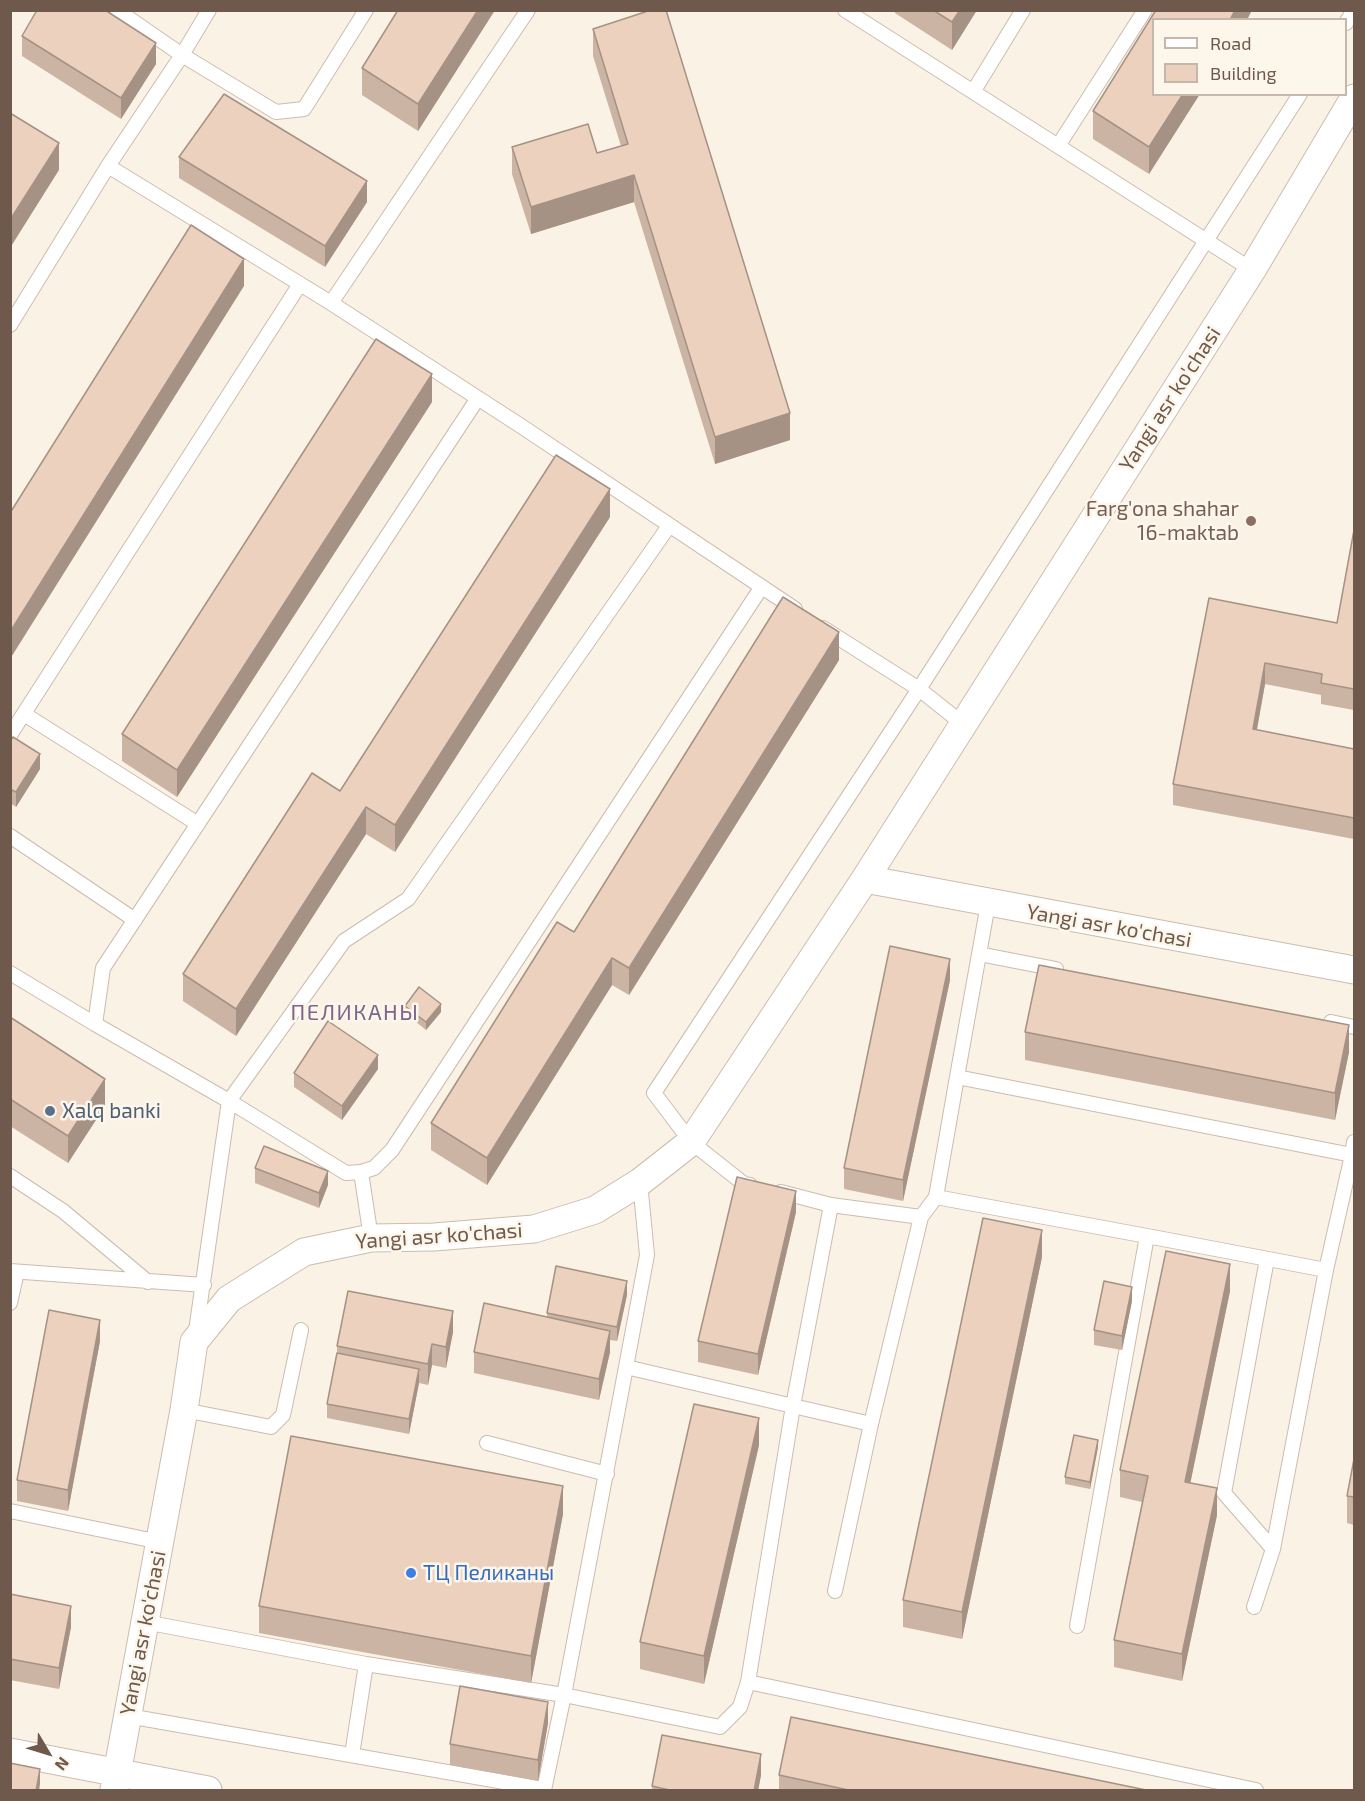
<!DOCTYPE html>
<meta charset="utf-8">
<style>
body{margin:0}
#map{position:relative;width:1365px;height:1801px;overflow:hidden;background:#faf2e4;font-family:"Exo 2",sans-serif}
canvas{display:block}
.frame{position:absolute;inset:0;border:12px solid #6f594c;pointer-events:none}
.legend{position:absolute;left:1152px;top:18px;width:195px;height:78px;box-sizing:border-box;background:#fdf6ea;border:2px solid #c4b7ab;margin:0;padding:8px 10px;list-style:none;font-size:18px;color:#6f594c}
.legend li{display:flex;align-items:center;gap:12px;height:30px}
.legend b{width:30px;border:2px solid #c4b7ab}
.north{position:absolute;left:18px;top:1723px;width:60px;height:60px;-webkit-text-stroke:4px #fdf6ea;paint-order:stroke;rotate:128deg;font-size:16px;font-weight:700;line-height:24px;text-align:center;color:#6f594c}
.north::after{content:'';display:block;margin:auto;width:21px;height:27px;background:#6f594c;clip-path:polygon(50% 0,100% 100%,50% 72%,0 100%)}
</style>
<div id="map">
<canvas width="1365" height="1801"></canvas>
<div class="frame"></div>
<ul class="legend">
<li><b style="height:8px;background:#fff"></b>Road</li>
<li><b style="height:16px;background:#ecd1be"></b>Building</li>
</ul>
<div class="north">N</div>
</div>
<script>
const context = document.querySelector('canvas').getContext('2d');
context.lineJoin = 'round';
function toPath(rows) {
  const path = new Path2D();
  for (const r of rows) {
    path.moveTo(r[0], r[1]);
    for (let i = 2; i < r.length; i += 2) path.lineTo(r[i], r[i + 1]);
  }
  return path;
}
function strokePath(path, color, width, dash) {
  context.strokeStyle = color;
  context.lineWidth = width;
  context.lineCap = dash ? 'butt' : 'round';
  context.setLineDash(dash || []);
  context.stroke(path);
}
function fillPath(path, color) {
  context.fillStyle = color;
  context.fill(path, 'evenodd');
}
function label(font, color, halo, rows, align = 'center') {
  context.font = font + ' "Exo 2",sans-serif';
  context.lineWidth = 5;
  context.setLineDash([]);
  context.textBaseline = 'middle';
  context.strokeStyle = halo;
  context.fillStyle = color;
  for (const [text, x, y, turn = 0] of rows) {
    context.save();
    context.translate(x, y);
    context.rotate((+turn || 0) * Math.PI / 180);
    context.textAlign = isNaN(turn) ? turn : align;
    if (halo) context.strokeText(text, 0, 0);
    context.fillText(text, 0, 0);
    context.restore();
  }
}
const service = toPath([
 [209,10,182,55,276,112,304,109,366,10],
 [845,10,1252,270],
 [1346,23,1354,10],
 [973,92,1023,10],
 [1058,146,1145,10],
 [108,166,331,303,521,426,795,609],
 [331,303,528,10],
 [10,325,108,166,182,55,117,10],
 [669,526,408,899,344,941,229,1101,346,1173,361,1172,374,1168,392,1150,761,588],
 [823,628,919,689,963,724],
 [24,714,198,824],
 [10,735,300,284],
 [10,836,135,920],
 [988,904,957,1077,1352,1155,1354,1142],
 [979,954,1056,969],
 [10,973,95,1024],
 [1331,1022,1354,1027],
 [361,1172,371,1238],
 [10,1176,63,1211,148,1282],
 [640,1182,647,1255,626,1367,793,1406,831,1205,921,1217,936,1197,957,1077],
 [750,1185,744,1184,691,1142,654,1093,919,689,1300,94],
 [781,1192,831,1205],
 [936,1197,1147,1236],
 [1267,1259,1224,1493,1273,1549],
 [10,1271,204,1285],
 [10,1303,17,1272],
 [196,1331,229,1101,95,1024,103,968,478,398],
 [184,1410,271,1427,283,1415,301,1330],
 [487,1443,607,1474],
 [10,1511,160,1542],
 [835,1591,871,1424,921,1217],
 [1254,1607,1273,1549,1326,1270,1352,1155],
 [145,1622,366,1664,564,1695,626,1367],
 [1077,1626,1147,1236,1326,1270],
 [748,1682,793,1406,871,1424],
 [128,1716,544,1789],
 [352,1755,366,1664],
 [544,1790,564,1695,720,1727,740,1707,748,1682,1256,1790]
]);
const minor = toPath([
 [865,879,1354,970],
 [10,1752,208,1790],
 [114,1790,184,1410,194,1342,229,1299,304,1252,371,1238,434,1237,534,1229,595,1210,640,1182,691,1142,865,879,1252,270,1354,98]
]);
const wall = toPath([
 [398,10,495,10,418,131,362,95,362,68],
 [895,10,977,10,952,50,895,13],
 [1156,10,1252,10,1149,174,1093,139,1093,111],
 [593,29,790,440,715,464,634,202,531,234,512,174,512,147,597,153,621,146,593,56],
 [22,36,156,64,121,119,22,56],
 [179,157,367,202,325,267,179,178],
 [432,402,177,797,122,761,122,734],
 [610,517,395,852,366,834,236,1036,183,1001,183,974,340,791],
 [1354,530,1354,710,1321,704,1321,695,1265,684,1257,730,1354,749,1354,839,1173,805,1173,784,1209,598,1337,623],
 [839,660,629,995,612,985,487,1185,431,1150,431,1123,574,932],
 [10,741,40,769,16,807,10,803],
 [950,980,903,1201,844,1189,844,1168],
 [405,1006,441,1012,426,1030,405,1013],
 [10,1017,105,1106,68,1163,10,1126],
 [1025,1032,1349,1052,1335,1120,1025,1060],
 [378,1069,342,1120,294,1087,294,1073],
 [255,1168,328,1185,319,1208,255,1183],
 [796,1212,758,1375,698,1362,698,1341],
 [1042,1257,962,1639,903,1627,903,1600],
 [1230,1291,1190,1483,1217,1515,1182,1681,1114,1667,1114,1640,1142,1502,1120,1497,1120,1470],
 [627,1295,617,1341,610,1340,610,1352,599,1400,474,1373,474,1352,547,1317,547,1313],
 [1132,1301,1122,1350,1094,1345,1094,1330],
 [453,1332,446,1368,432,1365,428,1385,419,1383,409,1434,327,1418,327,1404,337,1353,337,1346],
 [100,1341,68,1511,17,1501,17,1480],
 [759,1445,704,1684,640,1669,640,1642],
 [1098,1447,1090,1489,1065,1484,1065,1477],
 [1354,1459,1354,1525,1347,1523,1347,1496],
 [563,1514,531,1683,259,1633,259,1606],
 [10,1594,71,1627,59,1689,10,1680],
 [548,1723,538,1781,450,1765,450,1744],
 [761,1775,758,1791,652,1791,652,1786],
 [779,1775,1151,1791,779,1791]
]);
const shadedWall = toPath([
 [478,10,495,10,418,131,418,104],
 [960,10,977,10,952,50,952,22],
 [1235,10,1252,10,1247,20,1230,20],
 [156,43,156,64,121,119,121,98],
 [1183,94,1200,94,1149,174,1149,147],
 [59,143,59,170,10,248,10,220],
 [634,175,634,202,531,234,531,207],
 [367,181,367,202,325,267,325,246],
 [244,259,244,286,10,659,10,632],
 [432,374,432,402,177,797,177,770],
 [790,413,790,440,715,464,715,437],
 [610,489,610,517,395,852,395,825],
 [839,632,839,660,629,995,629,968],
 [1265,663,1265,684,1253,750,1253,729],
 [40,754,40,769,16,807,16,792],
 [366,807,366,834,236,1036,236,1009],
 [612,958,612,985,487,1185,487,1158],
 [950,959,950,980,903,1201,903,1180],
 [441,1004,441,1012,426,1030,426,1022],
 [1349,1025,1349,1052,1335,1120,1335,1093],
 [378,1055,378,1069,342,1120,342,1106],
 [105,1079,105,1106,68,1163,68,1136],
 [328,1171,328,1185,319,1208,319,1193],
 [796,1191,796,1212,758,1375,758,1354],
 [1042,1230,1042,1257,962,1639,962,1612],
 [1230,1264,1230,1291,1185,1509,1185,1482],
 [627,1281,627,1295,617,1341,617,1327],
 [1132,1287,1132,1301,1122,1350,1122,1336],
 [453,1311,453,1332,446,1368,446,1347],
 [100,1320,100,1341,68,1511,68,1490],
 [610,1331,610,1352,599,1400,599,1379],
 [432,1344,432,1365,428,1385,428,1364],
 [419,1369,419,1383,409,1434,409,1419],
 [759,1418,759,1445,704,1684,704,1656],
 [1098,1440,1098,1447,1090,1489,1090,1482],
 [563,1486,563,1514,531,1683,531,1656],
 [1217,1488,1217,1515,1182,1681,1182,1654],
 [71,1606,71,1627,59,1689,59,1668],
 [548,1702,548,1723,538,1781,538,1760],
 [761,1754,761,1775,758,1791,754,1791],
 [40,1769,40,1784,39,1791,36,1791]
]);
const building = toPath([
 [37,10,105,10,156,43,121,98,22,36,37,10],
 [398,10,478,10,418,104,362,68,398,10],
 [651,10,666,10,790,413,715,437,634,175,531,207,512,147,588,124,597,153,628,144,593,29,651,10],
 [933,10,960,10,952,22,933,10],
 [1156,10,1235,10,1230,20,1154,20,1154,94,1183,94,1149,147,1093,111,1156,10],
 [224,94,367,181,325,246,179,157,224,94],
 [10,113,59,143,10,220,10,113],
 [191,225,244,259,10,632,10,513,191,225],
 [376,339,432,374,177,770,122,734,376,339],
 [556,455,610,489,395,825,366,807,236,1009,183,974,312,773,340,791,556,455],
 [1354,530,1354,689,1321,683,1322,674,1265,663,1253,729,1354,749,1354,818,1173,784,1209,598,1337,623,1354,530],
 [783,597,839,632,629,968,612,958,487,1158,431,1123,557,922,574,932,783,597],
 [13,737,40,754,16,792,10,789,10,741,13,737],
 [890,946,950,959,903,1180,844,1168,890,946],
 [1039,965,1349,1025,1335,1093,1025,1032,1039,965],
 [419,987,441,1004,426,1022,405,1006,419,987],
 [10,1017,105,1079,68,1136,10,1099,10,1017],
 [328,1021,378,1055,342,1106,294,1073,328,1021],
 [264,1146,328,1171,319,1193,255,1168,264,1146],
 [737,1177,796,1191,758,1354,698,1341,737,1177],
 [983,1218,1042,1230,962,1612,903,1600,983,1218],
 [1166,1251,1230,1264,1185,1482,1217,1488,1182,1654,1114,1640,1148,1476,1120,1470,1166,1251],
 [556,1266,627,1281,617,1327,547,1313,556,1266],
 [1104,1281,1132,1287,1122,1336,1094,1330,1104,1281],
 [348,1291,453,1311,446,1347,432,1344,428,1364,337,1346,348,1291],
 [484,1303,610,1331,599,1379,474,1352,484,1303],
 [49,1310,100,1320,68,1490,17,1480,49,1310],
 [337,1353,419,1369,409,1419,327,1404,337,1353],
 [694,1404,759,1418,704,1656,640,1642,694,1404],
 [1074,1435,1098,1440,1090,1482,1065,1477,1074,1435],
 [291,1436,563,1486,531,1656,259,1606,291,1436],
 [1354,1459,1354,1497,1347,1496,1354,1459],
 [10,1594,71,1606,59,1668,10,1659,10,1594],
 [460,1686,548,1702,538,1760,450,1744,460,1686],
 [791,1717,1151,1791,853,1791,779,1775,791,1717],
 [662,1735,761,1754,754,1791,674,1791,652,1786,662,1735],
 [10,1763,40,1769,36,1791,10,1791,10,1763]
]);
const markers = [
 [1251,521,6,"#8d6e63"],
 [50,1111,6,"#5c6f8a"],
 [411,1573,6,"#3f7fe0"]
];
const streetNames = [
 ["Yangi asr ko'chasi",1170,399,-57],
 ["Yangi asr ko'chasi",1109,926,10],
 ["Yangi asr ko'chasi",439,1236,-4],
 ["Yangi asr ko'chasi",143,1633,-79]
];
const educationNames = [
 ["Farg'ona shahar",1239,509],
 ["16-maktab",1239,533]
];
const serviceNames = [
 ["Xalq banki",62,1111]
];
const shopNames = [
 ["ТЦ Пеликаны",423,1573]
];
const neighbourhoodNames = [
 ["ПЕЛИКАНЫ",355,1013]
];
strokePath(service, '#ccbcaf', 16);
strokePath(minor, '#ccbcaf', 29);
strokePath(service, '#fff', 14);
strokePath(minor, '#fff', 27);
fillPath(wall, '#cbb4a3');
fillPath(shadedWall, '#a59285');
fillPath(building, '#ecd1be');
strokePath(building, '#a59285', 1.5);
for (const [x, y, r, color] of markers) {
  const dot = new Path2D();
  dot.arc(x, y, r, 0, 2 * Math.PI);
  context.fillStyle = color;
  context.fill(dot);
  strokePath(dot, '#fdf6ea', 2);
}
label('21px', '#6f594c', '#fdf6ea', streetNames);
label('21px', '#785e54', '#fdf6ea', educationNames, 'right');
label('21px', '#4e5e75', '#fdf6ea', serviceNames, 'left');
label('21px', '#366cbe', '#fdf6ea', shopNames, 'left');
context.letterSpacing = '1.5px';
label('22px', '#7f658c', '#fdf6ea', neighbourhoodNames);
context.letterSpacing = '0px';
</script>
